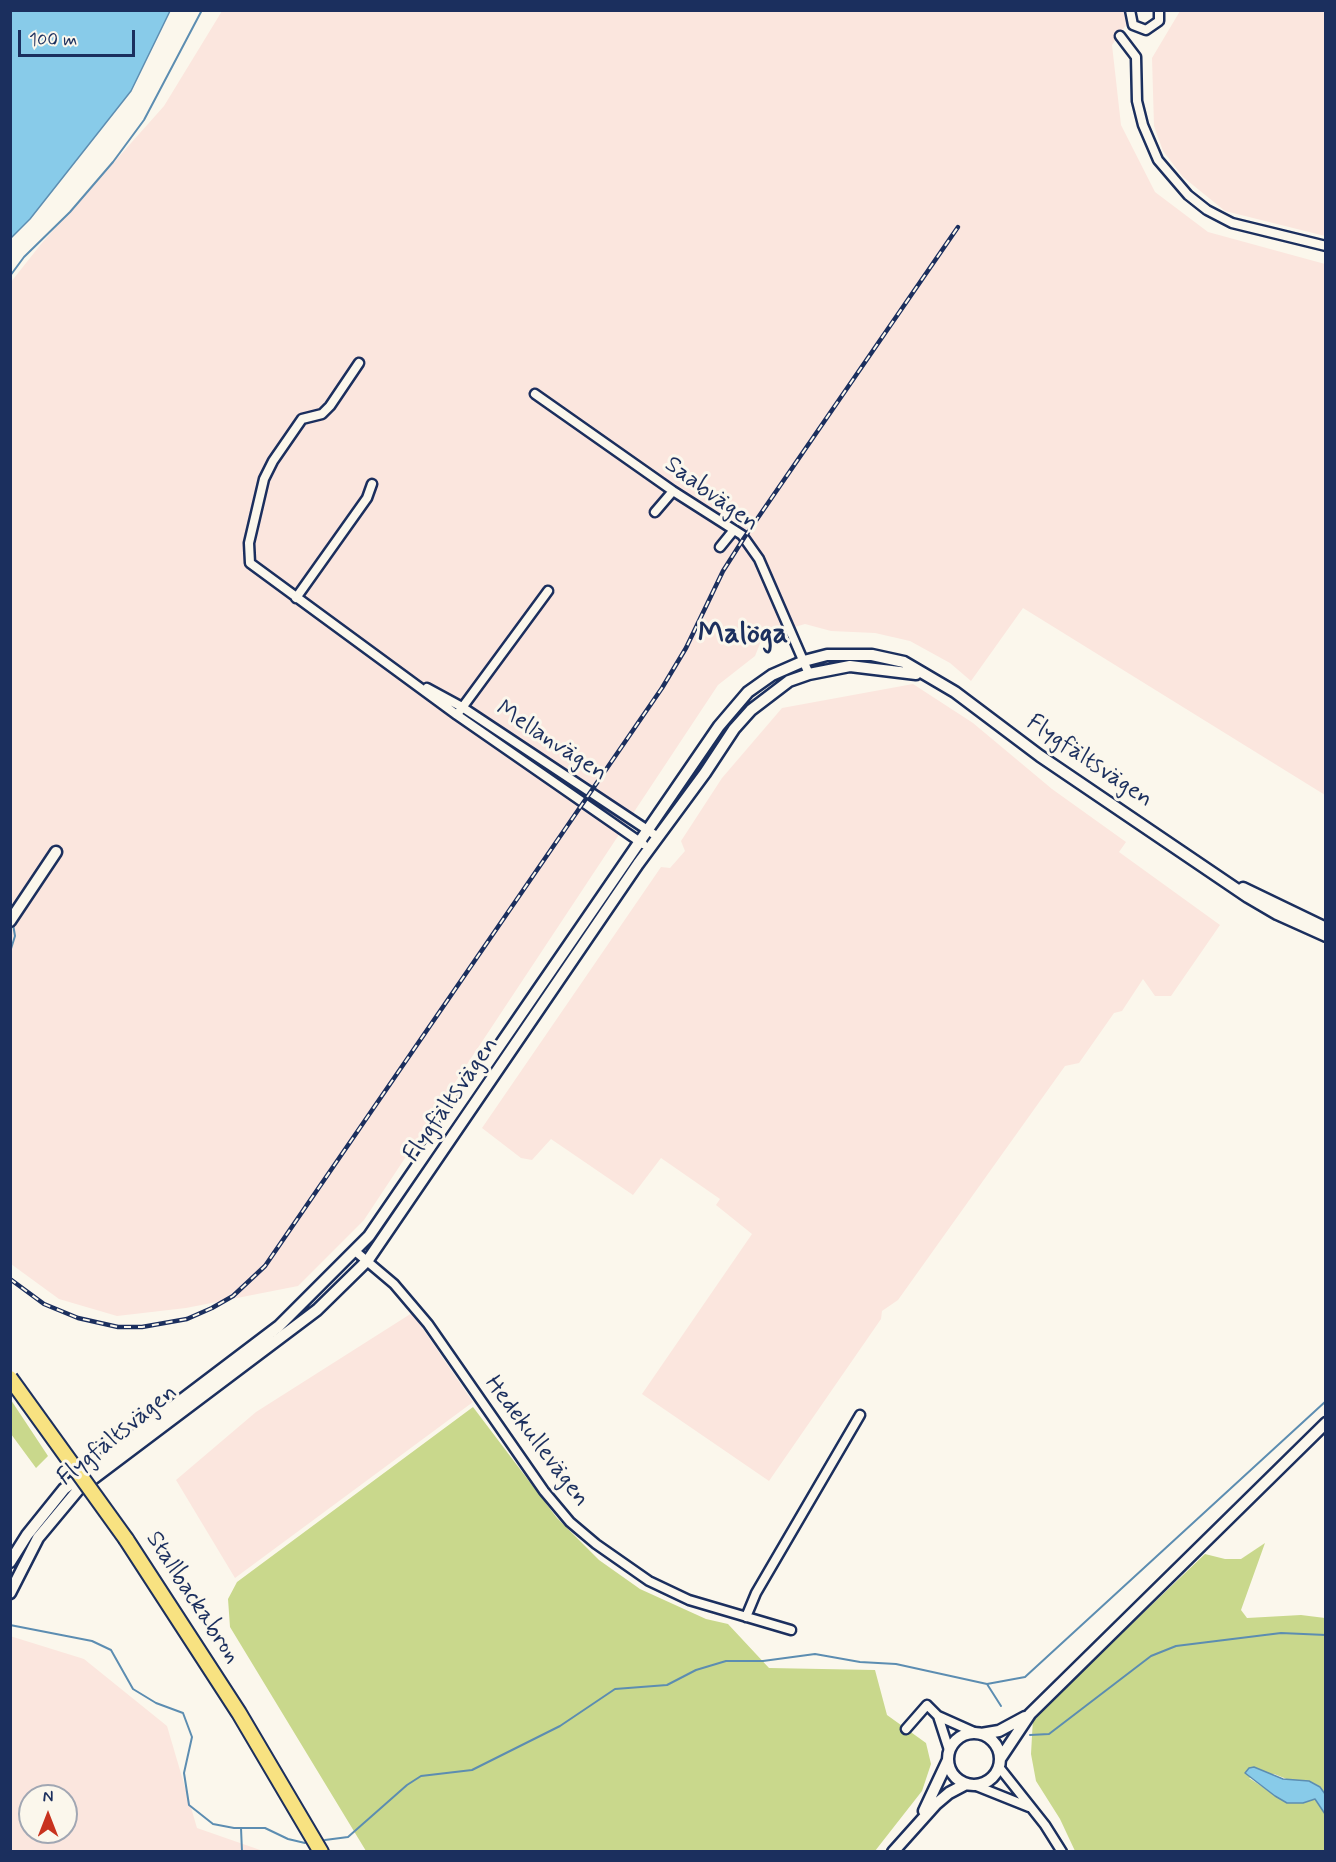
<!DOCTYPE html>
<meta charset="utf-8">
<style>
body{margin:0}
#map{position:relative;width:1336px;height:1862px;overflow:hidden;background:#fbf7ec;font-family:Mynerve,sans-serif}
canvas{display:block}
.frame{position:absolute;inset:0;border:12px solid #1b2f5e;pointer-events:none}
.north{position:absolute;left:18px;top:1784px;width:60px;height:60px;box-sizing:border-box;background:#fbf7ec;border:2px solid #a1a7b3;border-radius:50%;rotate:0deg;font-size:16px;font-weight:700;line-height:24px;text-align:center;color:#1b2f5e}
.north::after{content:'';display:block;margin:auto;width:21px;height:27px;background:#c8321e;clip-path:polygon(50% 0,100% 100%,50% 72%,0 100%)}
.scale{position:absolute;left:18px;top:30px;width:117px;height:27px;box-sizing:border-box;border:3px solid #1b2f5e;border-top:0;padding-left:8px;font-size:18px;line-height:21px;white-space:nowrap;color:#1b2f5e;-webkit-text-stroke:4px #fbf7ec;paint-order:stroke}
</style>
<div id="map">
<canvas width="1336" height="1862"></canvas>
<div class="frame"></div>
<div class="north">N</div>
<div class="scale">100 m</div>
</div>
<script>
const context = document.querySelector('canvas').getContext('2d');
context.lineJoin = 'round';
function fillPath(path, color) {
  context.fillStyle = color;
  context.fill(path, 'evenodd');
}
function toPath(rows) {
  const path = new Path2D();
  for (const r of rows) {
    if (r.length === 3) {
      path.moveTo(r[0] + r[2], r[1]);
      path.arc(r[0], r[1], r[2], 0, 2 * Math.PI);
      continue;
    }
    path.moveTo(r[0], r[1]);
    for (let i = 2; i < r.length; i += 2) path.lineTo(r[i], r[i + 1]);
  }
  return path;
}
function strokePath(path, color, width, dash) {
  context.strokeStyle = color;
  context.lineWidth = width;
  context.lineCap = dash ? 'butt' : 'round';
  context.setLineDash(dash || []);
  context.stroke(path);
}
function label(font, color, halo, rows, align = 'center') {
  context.font = font + ' Mynerve,sans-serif';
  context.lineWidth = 6;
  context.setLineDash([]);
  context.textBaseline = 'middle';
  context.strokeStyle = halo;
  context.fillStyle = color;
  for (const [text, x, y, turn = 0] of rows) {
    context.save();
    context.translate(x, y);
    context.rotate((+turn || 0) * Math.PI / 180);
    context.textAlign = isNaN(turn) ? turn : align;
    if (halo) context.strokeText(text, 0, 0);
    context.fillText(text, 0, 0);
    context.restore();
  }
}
const built = toPath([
 [222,11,1136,11,1112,45,1121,125,1155,192,1208,232,1325,264,1325,795,1023,608,971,681,950,663,910,641,875,633,831,631,805,624,763,636,755,656,718,685,364,1220,298,1286,186,1308,117,1316,59,1299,11,1264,11,282,41,244,164,106],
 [1180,11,1325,11,1325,236,1225,211,1183,177,1163,151,1154,126,1152,58],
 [913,684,973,723,1052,789,1126,842,1119,852,1220,925,1171,996,1155,996,1143,979,1122,1011,1114,1013,1079,1063,1065,1066,898,1300,882,1311,881,1319,769,1481,642,1394,752,1234,716,1205,720,1199,661,1158,633,1195,551,1139,532,1160,521,1158,482,1128,661,867,670,868,685,851,681,841,722,778,782,708],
 [412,1313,473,1402,235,1578,176,1480,256,1412],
 [10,1636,84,1659,167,1726,197,1828,263,1851,11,1851],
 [30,1796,66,1796,66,1832,30,1832]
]);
const green = toPath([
 [11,1400,48,1456,36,1468,11,1434],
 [473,1407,557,1518,599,1560,640,1589,706,1619,728,1624,769,1668,875,1670,887,1715,926,1743,931,1764,922,1791,875,1851,366,1851,230,1627,228,1599,237,1582],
 [1265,1543,1241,1610,1247,1618,1301,1615,1325,1618,1325,1794,1274,1774,1249,1778,1287,1803,1303,1803,1315,1799,1318,1801,1325,1814,1325,1851,1075,1851,1060,1819,1036,1781,1031,1754,1033,1718,1205,1554,1225,1559,1241,1559]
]);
const water = toPath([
 [11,10,170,11,131,91,30,219,11,238,11,10],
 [1254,1767,1283,1779,1309,1781,1320,1787,1325,1794,1325,1814,1315,1799,1303,1803,1287,1803,1275,1796,1245,1773,1249,1768,1254,1767]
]);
const stream = toPath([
 [10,276,24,257,70,212,113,162,144,120,202,10],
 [10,952,15,936,13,924],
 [10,1625,92,1641,111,1650,133,1689,156,1703,183,1713,192,1737,184,1773,189,1805,213,1824,234,1828,265,1828,288,1839,305,1843],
 [987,1684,1001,1706],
 [1030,1735,1049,1734,1151,1656,1176,1646,1281,1633,1326,1635],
 [241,1828,242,1852],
 [325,1840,348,1837,407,1785,421,1776,472,1770,560,1726,615,1689,667,1685,696,1670,726,1661,763,1661,815,1654,860,1662,896,1664,987,1684,1025,1677,1326,1401]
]);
const minor = toPath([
 [1130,10,1133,25,1146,30,1159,21,1159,10],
 [1120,36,1136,57,1137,101,1143,125,1158,160,1188,195,1207,210,1232,223,1326,246],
 [359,363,330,406,322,414,302,419,273,461,264,479,249,543,250,563,457,715,643,844],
 [535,394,673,491,742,535,759,559,809,674],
 [655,512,673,491],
 [720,547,733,531],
 [296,598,367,498,372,484],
 [427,688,462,707,658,837],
 [459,712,548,591],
 [355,1251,394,1284,428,1324,544,1491,570,1522,596,1544,649,1581,689,1600,791,1630],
 [746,1617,756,1593,860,1415],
 [938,1716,949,1750],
 [906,1729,927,1705,938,1716,976,1733],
 [999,1767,1045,1825,1062,1852],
 [974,1785,1029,1807]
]);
const tertiary = toPath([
 [1243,888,1326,928],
 [10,921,56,852],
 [10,1562,27,1535,64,1489,279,1326,369,1236,719,726,748,692,772,675,804,661,827,655,872,655,904,662,955,692,1040,756,1248,897,1277,914,1326,936],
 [10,1593,38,1538,78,1490,317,1310,368,1260,638,864,705,773,734,729,751,710,789,681,809,674,850,666,916,674],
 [974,1759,26],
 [981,1734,999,1731,1025,1717],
 [1000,1759,1030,1714,1326,1423],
 [924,1811,948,1760],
 [893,1852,936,1804,949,1793,966,1784]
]);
const trunk = toPath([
 [126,1539,239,1713,321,1852]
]);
const rail = toPath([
 [10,1279,44,1304,78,1318,118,1327,142,1327,187,1319,212,1308,233,1296,265,1266,662,688,686,648,723,571,744,538,958,227]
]);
const trunkBridge = toPath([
 [10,1378,126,1539]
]);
const streetNames = [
 ["Saabvägen",711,495,36],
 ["Mellanvägen",551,742,33],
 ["Flygfältsvägen",1089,762,34],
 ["Flygfältsvägen",452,1100,-55],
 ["Flygfältsvägen",118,1436,-39],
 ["Hedekullevägen",536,1442,53],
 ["Stallbackabron",192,1598,57]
];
const districtNames = [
 ["Malöga",743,636]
];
fillPath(built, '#fbe6de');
fillPath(green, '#c9d88c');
fillPath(water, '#88cbe9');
strokePath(water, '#5c8db1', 1.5);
strokePath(stream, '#5c8db1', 2);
strokePath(minor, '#1b2f5e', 13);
strokePath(tertiary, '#1b2f5e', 15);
strokePath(trunk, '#1b2f5e', 18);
strokePath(minor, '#fbf7ec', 8);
strokePath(tertiary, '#fbf7ec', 10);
strokePath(trunk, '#f8e281', 14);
strokePath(rail, '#1b2f5e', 4.5);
strokePath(rail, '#fbf7ec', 2, [7]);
strokePath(trunkBridge, '#1b2f5e', 18, []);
strokePath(trunkBridge, '#f8e281', 14);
label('24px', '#1b2f5e', '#fbf7ec', streetNames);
label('bold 30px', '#1b2f5e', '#fbf7ec', districtNames);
</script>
